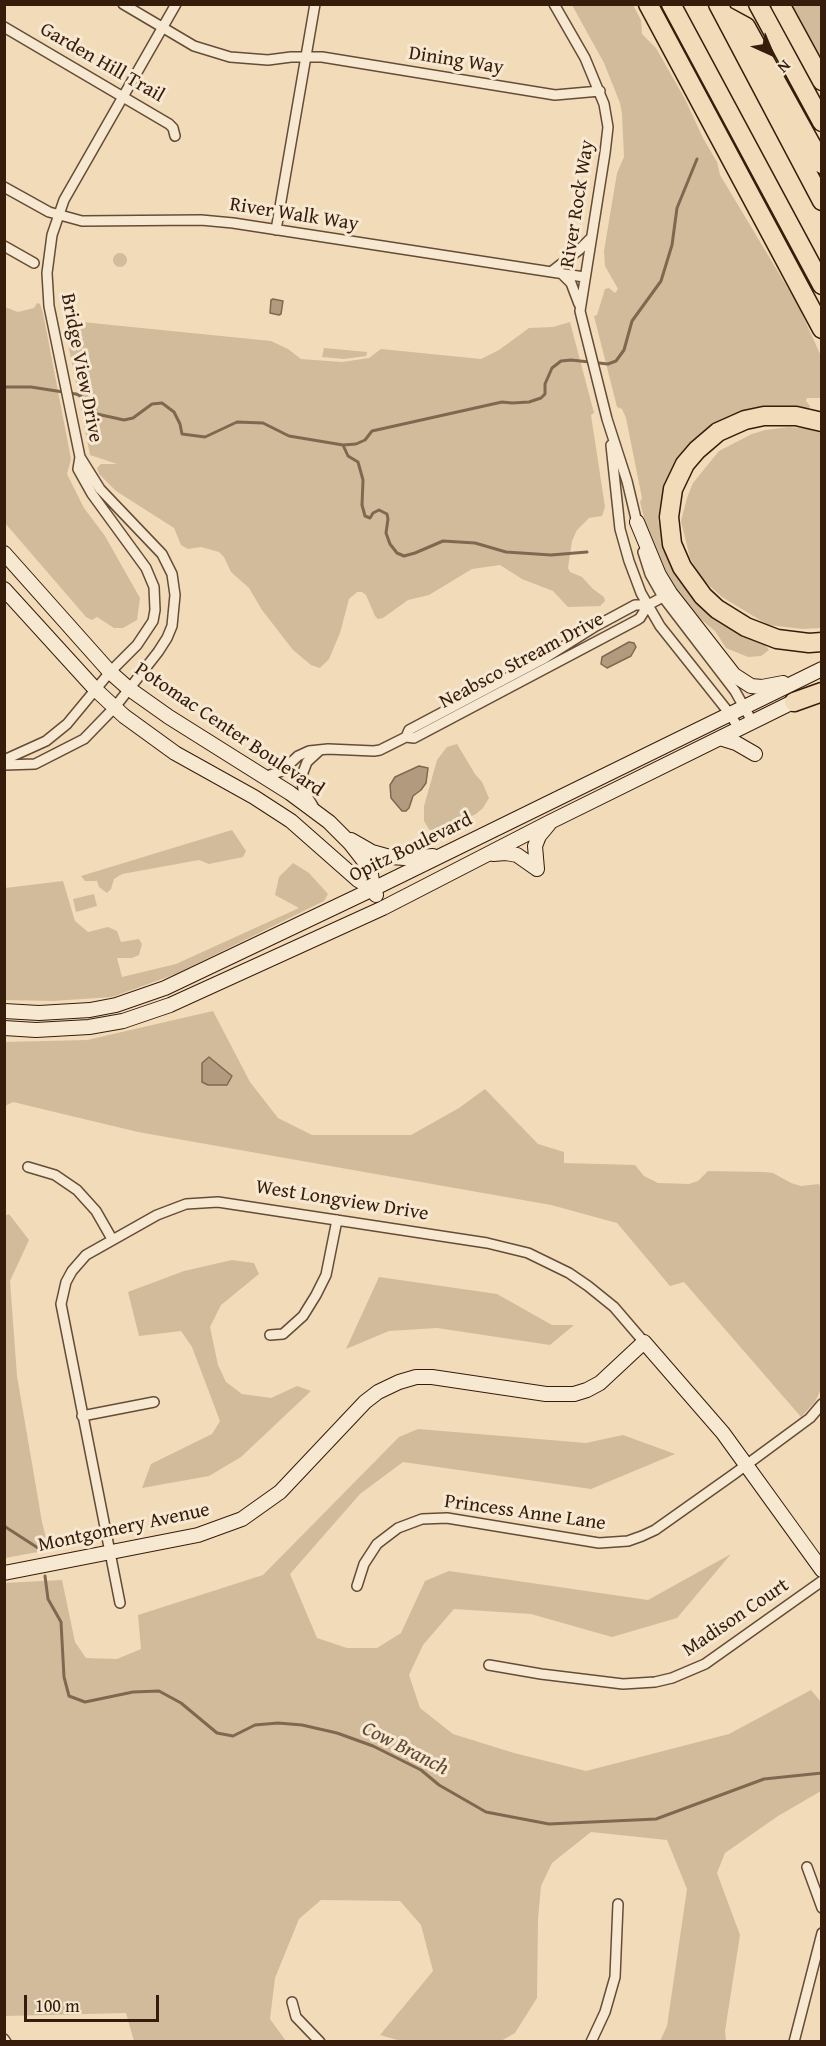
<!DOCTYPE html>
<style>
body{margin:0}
#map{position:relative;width:826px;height:2046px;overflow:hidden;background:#f2dbb9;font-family:"Gentium Book Plus",serif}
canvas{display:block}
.frame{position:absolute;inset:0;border:6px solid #361c0b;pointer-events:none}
.north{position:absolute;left:742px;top:24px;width:60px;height:60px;-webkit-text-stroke:4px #f7e8d2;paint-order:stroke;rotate:136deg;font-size:16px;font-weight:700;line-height:24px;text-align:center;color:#361c0b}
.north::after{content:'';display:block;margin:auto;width:21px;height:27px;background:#361c0b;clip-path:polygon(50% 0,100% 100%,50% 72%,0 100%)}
.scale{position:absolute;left:24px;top:1995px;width:135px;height:27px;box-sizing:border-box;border:3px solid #361c0b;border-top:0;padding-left:8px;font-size:18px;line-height:21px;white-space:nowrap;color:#361c0b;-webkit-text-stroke:4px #f7e8d2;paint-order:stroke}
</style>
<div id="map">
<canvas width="826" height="2046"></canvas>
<div class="frame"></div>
<div class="north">N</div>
<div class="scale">100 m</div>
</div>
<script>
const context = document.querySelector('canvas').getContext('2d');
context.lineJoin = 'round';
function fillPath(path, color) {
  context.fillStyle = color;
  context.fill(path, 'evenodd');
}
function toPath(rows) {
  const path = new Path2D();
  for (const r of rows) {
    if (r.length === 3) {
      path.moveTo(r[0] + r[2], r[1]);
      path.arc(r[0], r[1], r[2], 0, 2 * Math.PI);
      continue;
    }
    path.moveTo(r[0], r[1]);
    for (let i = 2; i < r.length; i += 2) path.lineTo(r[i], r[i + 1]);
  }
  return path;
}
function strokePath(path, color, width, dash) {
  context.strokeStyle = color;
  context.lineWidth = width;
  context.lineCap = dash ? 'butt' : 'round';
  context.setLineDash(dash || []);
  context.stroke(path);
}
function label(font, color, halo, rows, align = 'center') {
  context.font = font + ' "Gentium Book Plus",serif';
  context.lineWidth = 6;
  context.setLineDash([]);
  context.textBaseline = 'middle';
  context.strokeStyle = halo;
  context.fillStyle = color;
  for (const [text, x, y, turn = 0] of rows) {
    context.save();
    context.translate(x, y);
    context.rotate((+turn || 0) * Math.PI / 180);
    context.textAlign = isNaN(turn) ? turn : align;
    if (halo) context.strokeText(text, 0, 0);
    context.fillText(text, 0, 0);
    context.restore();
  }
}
const green = toPath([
 [572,5,633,5,641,20,642,34,656,48,685,99,703,138,717,162,720,175,798,305,821,356,821,398,807,398,806,401,810,406,809,409,789,408,740,414,663,498,660,507,658,520,664,546,693,599,708,614,734,630,766,646,769,650,761,656,748,657,726,648,715,631,693,613,664,574,653,552,640,502,642,498,626,418,622,409,617,407,594,316,597,315,605,289,609,288,615,293,618,289,605,266,604,251,617,173,624,157,622,114,620,103,604,63],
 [792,5,821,5,821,60],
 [120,260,7],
 [37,303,40,304,43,313,71,459,67,474,84,508,105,536,140,598,137,620,123,628,114,628,97,617,92,620,86,617,5,523,5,307,18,312,34,308],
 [72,321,271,341,288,349,301,359,342,362,369,358,381,349,481,359,499,350,529,328,553,327,570,322,594,413,591,415,605,507,602,516,589,518,577,530,572,541,568,568,570,572,582,577,593,589,604,597,605,601,600,606,568,607,553,591,522,579,500,565,472,569,429,595,408,600,383,618,378,619,375,616,366,595,362,592,357,592,349,599,340,633,329,659,320,668,311,665,293,650,262,610,249,588,231,572,224,557,219,552,201,547,188,549,181,545,174,528,116,491,99,474,97,468,101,464,117,464,90,455,65,328,66,323],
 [324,348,367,352,367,353,366,356,344,359,322,357],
 [789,427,809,429,821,433,821,628,803,629,768,625,722,597,702,579,690,558,681,521,687,498,693,483,719,451,752,434,765,430],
 [457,744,475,774,482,782,489,798,483,808,476,814,442,831,432,834,424,821,424,806,437,760,447,747],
 [232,830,246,851,243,857,209,864,199,860,122,874,114,879,111,889,107,893,99,887,97,881,85,881,81,876],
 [293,863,309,873,328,894,324,901,176,974,112,997,53,1001,5,1000,5,888,63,881,75,921,88,932,108,927,117,931,121,942,139,939,142,944,139,955,132,958,117,958,122,977,176,964,299,908,275,895,279,877],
 [94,894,97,906,76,912,73,899],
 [213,1011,250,1082,278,1118,312,1135,411,1135,459,1108,485,1089,538,1144,564,1152,564,1163,635,1165,644,1176,658,1183,689,1184,698,1181,708,1171,764,1172,773,1173,791,1183,801,1186,819,1184,822,1193,821,1389,815,1402,801,1417,684,1282,670,1286,617,1223,551,1205,138,1132,13,1102,5,1106,4,1042,87,1040],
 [9,1214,29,1240,10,1281,17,1376,42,1522,49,1550,5,1558,4,1216],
 [232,1260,254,1263,259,1274,221,1305,210,1327,218,1365,226,1382,242,1394,271,1398,297,1386,311,1391,241,1457,209,1476,142,1488,151,1464,212,1434,220,1421,192,1347,181,1331,139,1336,128,1292,184,1271],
 [379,1277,497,1294,552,1325,574,1325,550,1345,437,1328,389,1331,346,1349],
 [418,1429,586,1443,623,1435,675,1454,591,1489,403,1462,360,1494,290,1574,317,1638,347,1648,377,1648,401,1633,425,1581,449,1571,648,1600,731,1554,677,1618,612,1637,531,1614,454,1609,423,1645,409,1675,420,1708,453,1734,514,1753,586,1771,729,1734,811,1690,821,1702,821,1791,778,1816,725,1853,717,1873,740,1935,725,2031,726,2041,660,2041,667,2026,687,1889,667,1840,591,1832,552,1863,541,1886,538,1919,537,1998,515,2033,501,2041,401,2041,380,2035,433,1971,421,1925,400,1901,321,1900,299,1919,275,1978,270,2019,286,2041,134,2041,126,2013,5,2016,5,1583,62,1580,75,1642,86,1658,117,1659,141,1649,138,1615,263,1575,399,1437]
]);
const water = toPath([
 [273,299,283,301,281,314,279,315,270,313,271,300,273,299],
 [629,642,634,643,636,647,631,656,607,668,601,664,602,657,629,642],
 [419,766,428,768,426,783,421,790,413,796,409,808,406,811,402,811,391,798,390,785,395,777,419,766],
 [209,1057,232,1076,227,1085,208,1085,202,1082,202,1063,209,1057]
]);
const stream = toPath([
 [4,387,31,387,76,394,81,396,84,406,88,412,124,420,133,418,152,404,162,403,174,412,180,424,182,434,205,437,237,422,263,423,289,436,343,445,356,444,365,440,372,431,502,402,512,403,529,402,541,398,545,394,545,384,552,368,561,361,571,360,608,364,616,361,624,350,632,321,661,281,672,245,677,208,697,159],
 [343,445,348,456,358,462,363,480,362,505,365,516,370,518,373,513,379,510,387,514,388,519,386,533,390,544,397,553,404,556,415,553,443,541,475,543,506,552,551,555,587,552],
 [4,1526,38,1548],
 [45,1576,48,1599,61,1622,64,1677,69,1696,85,1702,133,1692,159,1691,181,1703,217,1733,233,1736,255,1725,278,1723,302,1725,337,1733,373,1746,421,1770,439,1785,486,1812,549,1824,656,1819,764,1779,822,1773]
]);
const street = toPath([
 [123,4,194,46,230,57,268,60,291,57,322,57,555,95,600,91],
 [554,4,585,58,604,104,608,127,605,153,580,311,607,419,627,481,638,527],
 [4,27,169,124,173,128,175,136],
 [4,187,49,212,82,221,201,220,233,223,584,277],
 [276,230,315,4],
 [4,246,34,263],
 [551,272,579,250,591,238],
 [561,273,571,283,579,304],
 [611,445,620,529,629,561,641,593,660,626,730,714,739,729],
 [643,552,650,574,663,597,735,691,753,723],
 [406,737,414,738,637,620,640,618,648,605,663,597],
 [4,760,46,741,67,724,110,672,137,645,153,621,155,610,154,587,146,568,92,494,78,469,80,457,49,306,47,273,52,235,64,200,176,4],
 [4,765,35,764,84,739,115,707,158,652,167,638,172,626,175,595,172,574,162,554,100,489,80,457],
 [264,777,282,771,298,756,309,751,328,749,374,751,380,750,406,737,409,730,545,658,596,626,635,605,648,605],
 [313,806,303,790,302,775,307,762,320,750],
 [28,1167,55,1175,77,1190,96,1211,112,1239],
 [270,1335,283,1334,303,1316,316,1295,326,1275,337,1220],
 [82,1416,154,1402],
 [357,1586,364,1564,377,1544,398,1528,422,1519,447,1518,599,1543,628,1541,642,1536,655,1530,734,1474,810,1418,822,1404],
 [120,1603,61,1304,66,1282,72,1271,86,1255,157,1215,186,1204,218,1202,487,1243,528,1253,569,1273,588,1286,614,1307,644,1342],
 [489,1665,541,1674,623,1684,655,1682,672,1678,705,1664,822,1581],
 [807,1867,822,1908],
 [292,2002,296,2017,320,2042],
 [4,2039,6,2042],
 [591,2042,605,2012,615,1977,618,1904],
 [794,2042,822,1933]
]);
const secondary = toPath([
 [637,522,659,575,670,593,734,675,751,686,762,687,783,683],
 [4,553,110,672,128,688,169,717,290,793,329,822,350,843,364,861,371,874,373,889,376,895],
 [4,589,96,690,124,716,175,753,254,797,291,821,358,880,373,889],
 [720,738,736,743,755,754],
 [351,840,372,852,390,857,405,858,433,856],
 [493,854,506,853,517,855,537,869],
 [537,869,535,846,539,836,549,824],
 [4,1011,39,1013,90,1010,116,1005,165,988,373,889,822,669],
 [4,1028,36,1030,89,1027,123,1021,170,1005,383,908,550,822,801,698],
 [4,1573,198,1535,242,1519,280,1492,365,1402,378,1392,399,1382,416,1377,432,1377,546,1394,574,1394,587,1390,600,1383,644,1342,723,1433,822,1570]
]);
const highway = toPath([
 [648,4,822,329],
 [671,4,822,285],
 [718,4,822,201],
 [758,4,822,122],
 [780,4,822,81],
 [724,15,746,27,822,164],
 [822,422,796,416,764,416,745,420,718,432,697,450,685,464,673,489,669,517,672,544,682,567,703,596,717,609,746,627,777,639,809,643,822,642],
 [794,702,822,692]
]);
const streetNames = [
 ["Dining Way",456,61,9],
 ["Garden Hill Trail",102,63,30],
 ["River Rock Way",578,204,-81],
 ["River Walk Way",294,215,9],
 ["Bridge View Drive",81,368,79],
 ["Neabsco Stream Drive",522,661,-28],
 ["Potomac Center Boulevard",229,730,34],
 ["Opitz Boulevard",411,848,-26],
 ["West Longview Drive",342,1201,9],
 ["Princess Anne Lane",525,1513,8],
 ["Montgomery Avenue",124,1528,-12],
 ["Madison Court",736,1618,-34]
];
const waterNames = [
 ["Cow Branch",405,1749,27]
];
fillPath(green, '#d2bb9b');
fillPath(water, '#b29a7e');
strokePath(water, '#806850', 1.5);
strokePath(stream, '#806850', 3);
strokePath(street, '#654c36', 12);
strokePath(secondary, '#361c0b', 16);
strokePath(highway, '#361c0b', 21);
strokePath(street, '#f7e8d2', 9);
strokePath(secondary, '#f7e8d2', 14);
strokePath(highway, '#f2dbb9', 18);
label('20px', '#361c0b', '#f7e8d2', streetNames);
label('italic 21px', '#614833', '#f7e8d2', waterNames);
</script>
